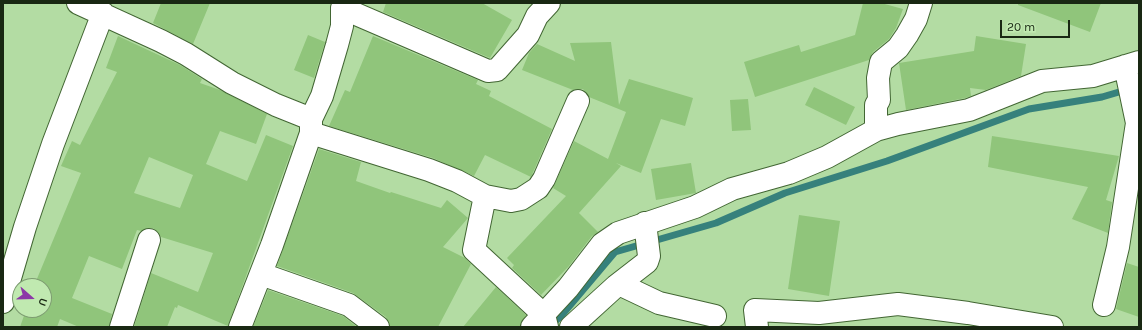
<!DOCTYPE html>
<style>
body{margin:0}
#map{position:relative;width:1142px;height:330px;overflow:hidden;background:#b3dca3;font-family:Karla,sans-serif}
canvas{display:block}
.frame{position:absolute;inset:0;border:4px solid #192813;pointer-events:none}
.north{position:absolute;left:12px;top:278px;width:40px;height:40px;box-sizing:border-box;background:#c0e9b0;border:1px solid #7d9c71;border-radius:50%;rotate:110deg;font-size:11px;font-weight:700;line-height:16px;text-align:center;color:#192813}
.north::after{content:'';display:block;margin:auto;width:14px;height:18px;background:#8c38a7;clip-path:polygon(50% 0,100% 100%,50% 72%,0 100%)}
.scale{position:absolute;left:1000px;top:20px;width:70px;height:18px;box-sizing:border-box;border:2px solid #192813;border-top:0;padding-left:5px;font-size:12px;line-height:14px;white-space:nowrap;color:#192813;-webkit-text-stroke:3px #c0e9b0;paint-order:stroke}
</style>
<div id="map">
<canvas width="1142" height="330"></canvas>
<div class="frame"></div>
<div class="north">U</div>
<div class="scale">20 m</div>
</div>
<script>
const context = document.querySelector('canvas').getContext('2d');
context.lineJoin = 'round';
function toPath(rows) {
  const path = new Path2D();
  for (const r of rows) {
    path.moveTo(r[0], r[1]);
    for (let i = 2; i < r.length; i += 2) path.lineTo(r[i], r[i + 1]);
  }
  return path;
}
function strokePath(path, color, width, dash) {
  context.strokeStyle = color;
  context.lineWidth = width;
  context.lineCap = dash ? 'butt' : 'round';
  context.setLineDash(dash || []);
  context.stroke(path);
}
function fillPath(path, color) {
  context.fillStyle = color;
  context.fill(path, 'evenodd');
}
const stream = toPath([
 [550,326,561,316,615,252,716,223,785,193,887,161,1029,109,1102,97,1119,92]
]);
const building = toPath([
 [161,3,210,3,193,44,153,23],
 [386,3,482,3,512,20,490,58,383,12],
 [863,3,881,3,903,9,896,28,889,39,873,52,869,60,755,97,744,62,799,45,801,52,855,35],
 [1018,3,1101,3,1090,32,1018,5],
 [308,35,325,42,314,78,294,70],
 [118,36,180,65,202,79,200,83,220,90,267,114,256,144,220,131,206,164,247,181,266,135,293,146,228,326,178,305,177,308,175,307,167,327,134,327,151,273,198,292,213,253,161,237,158,232,153,228,147,228,141,231,137,230,122,269,89,256,72,298,112,314,109,327,79,327,60,319,57,327,20,327,26,310,44,310,44,286,34,286,81,173,61,166,72,141,80,145,117,72,106,68],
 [149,157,193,175,180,208,134,193],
 [373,36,478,80,476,84,491,91,489,96,552,129,531,177,485,155,474,176,433,158,329,126,345,90,350,92],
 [976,36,1026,44,1021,76,986,90,970,88,971,96,965,98,906,110,899,63,974,51],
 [611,42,619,105,629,79,693,98,685,126,661,119,641,173,616,163,621,166,579,213,598,232,592,236,569,266,541,295,512,268,514,265,507,258,566,196,553,188,574,141,608,159,626,112,589,97,583,89,573,90,522,70,529,53,537,44,575,61,570,43],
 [814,87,855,107,846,125,805,105],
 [748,99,751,130,732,131,730,100],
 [992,136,1119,156,1106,200,1112,202,1108,233,1072,219,1088,187,988,167],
 [319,149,361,162,356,181,390,193,391,192,441,208,447,200,468,218,443,247,465,258,471,264,438,327,390,327,386,317,353,293,277,266],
 [691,163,696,193,656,200,651,169],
 [799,215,840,221,829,296,788,289],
 [1127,263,1139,267,1139,317,1116,309],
 [496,287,526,315,520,327,463,327],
 [268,290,343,316,357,327,253,327]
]);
const minor = toPath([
 [78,3,161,41,186,54,232,83,276,105,311,119],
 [342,8,488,71,497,70,528,35,537,16,549,3],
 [876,130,876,105,879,100,878,78,881,62,898,48,907,35,916,19,921,3],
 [311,133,429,170,457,181,485,196,474,250,544,315,547,327],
 [485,196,511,201,521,199,538,188,544,179,578,101],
 [261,274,349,305,378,327],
 [619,284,659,303,715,316],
 [3,302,25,227,53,144,103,13],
 [1104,305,1118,247,1137,123,1125,66],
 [121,327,149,240],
 [240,327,272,245,311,133,311,119,322,96,337,45,342,26,342,8,344,3],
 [532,327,568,288,602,244,618,233,695,207,732,189,789,173,827,157,876,130,898,124,969,110,1042,81,1093,76,1139,62],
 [571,327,616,286,647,262,649,256,645,223],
 [757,327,755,310,819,313,898,304,968,313,1052,327]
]);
strokePath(stream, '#36817c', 7);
fillPath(building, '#90c57b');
strokePath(minor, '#426633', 24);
strokePath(minor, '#fff', 22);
</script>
